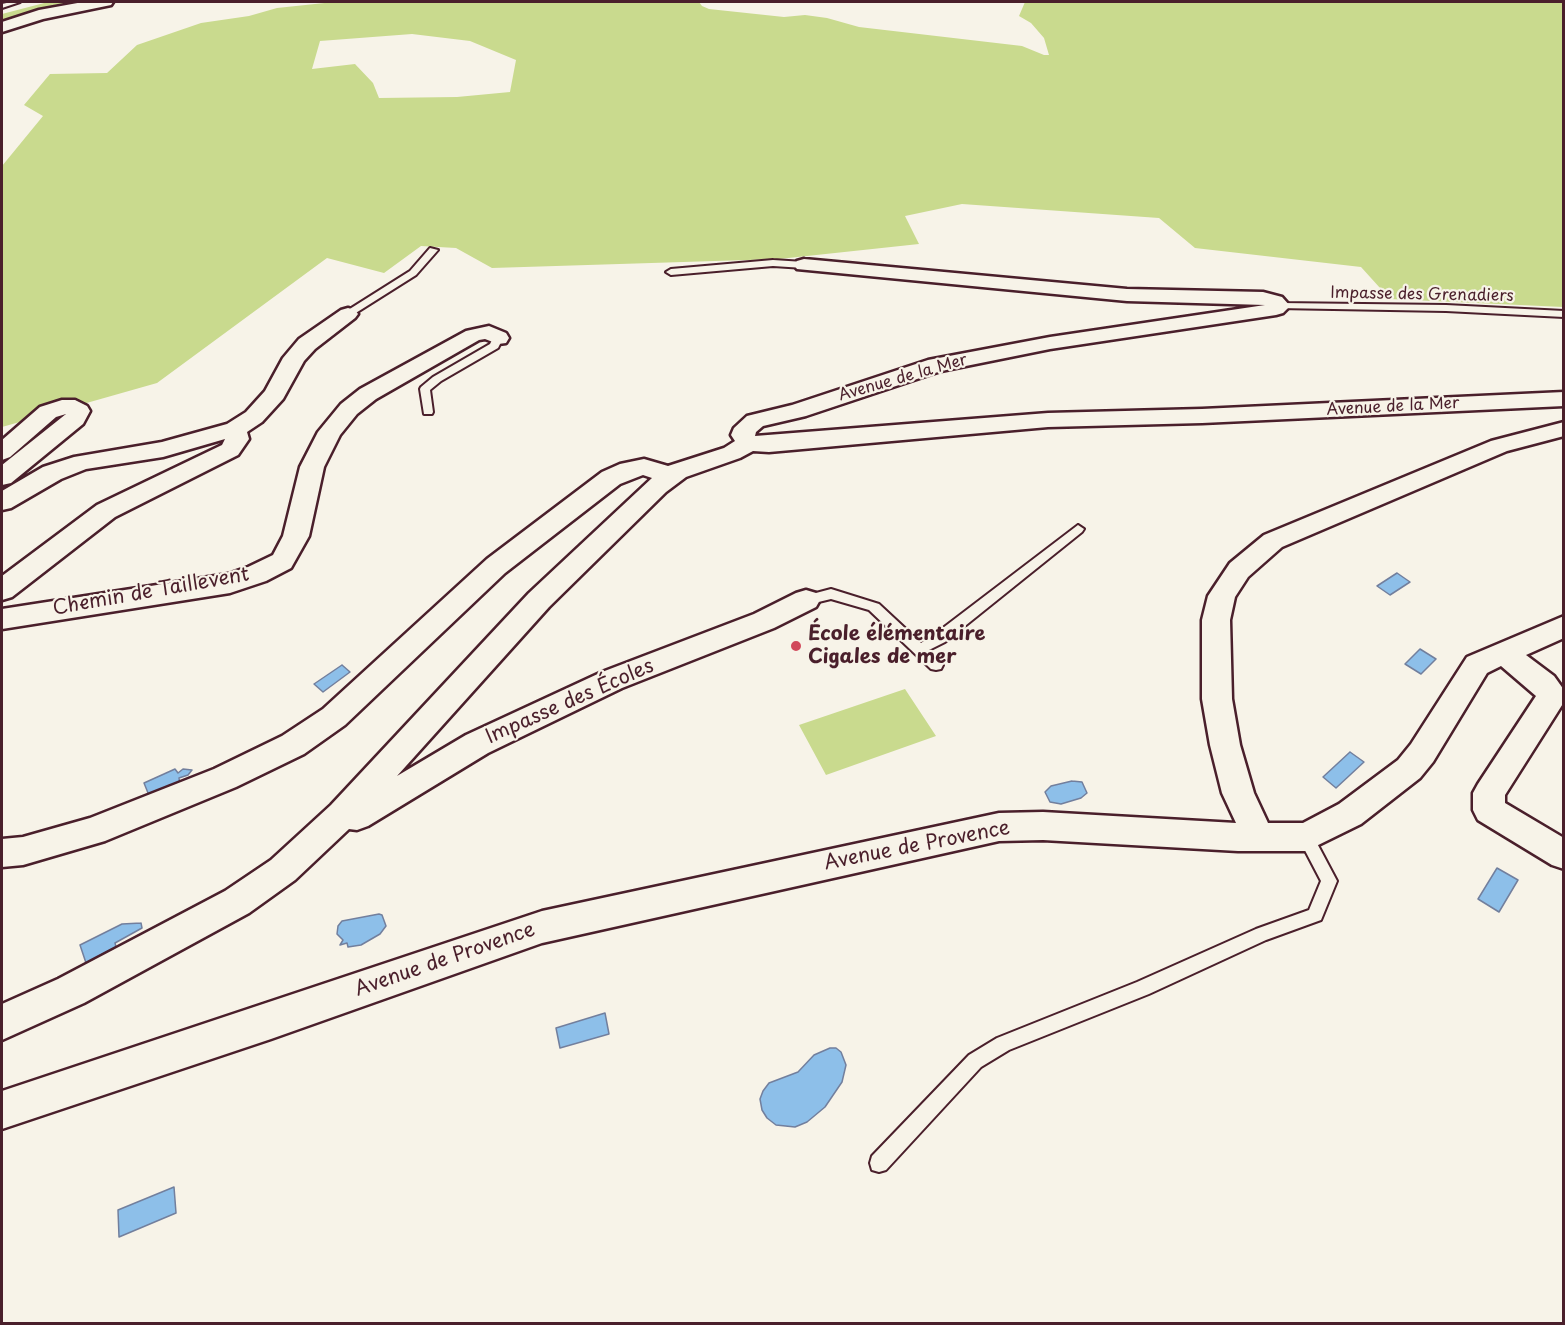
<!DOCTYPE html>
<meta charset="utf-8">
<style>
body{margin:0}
#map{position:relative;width:1565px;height:1325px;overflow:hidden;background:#f7f3e8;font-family:"Playpen Sans",sans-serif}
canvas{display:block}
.frame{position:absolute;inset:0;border:3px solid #4a1f2b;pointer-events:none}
</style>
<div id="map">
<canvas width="1565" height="1325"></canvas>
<div class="frame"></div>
</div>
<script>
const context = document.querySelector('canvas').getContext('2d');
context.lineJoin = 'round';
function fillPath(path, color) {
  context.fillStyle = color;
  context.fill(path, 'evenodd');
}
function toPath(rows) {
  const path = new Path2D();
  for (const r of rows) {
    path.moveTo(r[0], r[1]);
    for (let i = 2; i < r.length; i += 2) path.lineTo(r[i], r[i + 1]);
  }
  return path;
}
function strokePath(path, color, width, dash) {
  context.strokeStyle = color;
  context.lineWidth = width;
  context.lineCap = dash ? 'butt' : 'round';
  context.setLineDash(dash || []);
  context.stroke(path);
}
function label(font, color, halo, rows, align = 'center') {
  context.font = font + ' "Playpen Sans",sans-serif';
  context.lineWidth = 4.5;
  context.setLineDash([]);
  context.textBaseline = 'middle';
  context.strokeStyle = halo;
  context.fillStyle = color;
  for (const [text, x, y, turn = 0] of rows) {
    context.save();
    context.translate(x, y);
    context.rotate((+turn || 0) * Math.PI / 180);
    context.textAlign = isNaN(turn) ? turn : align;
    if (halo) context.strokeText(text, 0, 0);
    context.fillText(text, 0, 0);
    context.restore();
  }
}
const green = toPath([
 [48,2,122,2,82,9,2,31,2,14],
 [334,2,699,2,702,6,709,9,784,17,805,15,827,18,859,27,1022,46,1044,55,1049,55,1044,38,1031,23,1019,16,1025,2,1563,2,1563,307,1390,299,1361,267,1195,248,1159,218,962,204,905,216,919,244,779,259,492,268,456,248,421,246,384,273,327,258,157,383,2,427,2,166,43,116,24,105,50,74,107,73,137,45,201,23,249,16,277,8],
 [412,34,470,41,516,60,510,92,457,97,379,98,373,83,355,64,312,69,320,41],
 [905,689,936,736,826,775,799,725]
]);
const water = toPath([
 [1397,573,1410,582,1390,595,1377,586,1397,573],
 [1420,649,1436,659,1421,674,1405,664,1420,649],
 [342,665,350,672,323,692,314,684,342,665],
 [1350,752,1364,762,1336,788,1323,777,1350,752],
 [175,769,178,773,183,769,192,770,188,775,179,778,180,785,150,798,144,783,175,769],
 [1072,781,1082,782,1087,793,1081,798,1061,804,1050,802,1045,792,1051,786,1072,781],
 [1497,868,1518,880,1499,912,1478,899,1497,868],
 [379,914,382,915,386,926,380,934,361,945,348,947,347,943,340,945,343,940,337,934,338,926,342,921,379,914],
 [141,923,142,928,115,943,116,947,86,963,80,945,122,924,141,923],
 [605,1013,609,1034,560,1048,556,1028,605,1013],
 [830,1048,836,1048,841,1052,846,1065,842,1082,825,1107,807,1122,795,1127,776,1125,767,1118,762,1110,760,1099,763,1091,769,1083,798,1072,814,1055,830,1048],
 [174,1187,176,1213,119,1237,118,1210,174,1187]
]);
const lane = toPath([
 [11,2,20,2,2,8,2,4,11,2],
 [430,248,438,250,416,275,351,316,345,316,345,312,410,271,430,248],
 [773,260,804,262,809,265,804,268,773,266,671,275,666,272,671,269,773,260],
 [1280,303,1446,305,1564,311,1564,317,1446,311,1277,308,1277,304,1280,303],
 [498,335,503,338,498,348,441,381,430,390,433,412,432,414,424,414,420,389,421,387,433,377,490,344,494,336,498,335],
 [1078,525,1084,529,1082,532,945,642,929,650,943,665,941,669,936,670,931,669,869,610,831,599,806,605,800,600,801,597,831,589,879,604,921,643,935,634,1078,525],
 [1306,830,1311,832,1337,881,1321,920,1266,940,1149,994,1009,1050,981,1067,886,1170,879,1172,872,1170,870,1163,872,1156,969,1055,997,1038,1137,982,1256,929,1309,910,1321,881,1298,837,1301,832,1306,830]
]);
const street = toPath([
 [804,259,1127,289,1263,292,1282,297,1290,306,1283,313,1276,315,1050,349,941,371,806,416,763,426,756,432,755,436,1048,413,1202,409,1564,392,1564,406,1202,423,1048,427,769,452,753,451,740,458,686,477,666,492,549,607,397,776,466,735,602,672,754,614,796,593,806,590,816,593,820,600,816,607,774,628,622,688,488,753,368,826,357,830,349,829,295,880,249,913,84,1003,2,1040,2,1004,58,979,225,891,271,860,331,805,529,593,652,478,643,475,620,484,505,573,345,725,304,754,236,787,105,841,23,865,2,867,2,839,23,837,90,818,214,769,282,736,323,709,487,559,602,472,620,464,644,459,668,466,724,448,735,441,731,435,734,428,747,416,792,405,928,360,1050,337,1265,305,1127,301,797,269,794,265,797,261,804,259],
 [348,308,355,310,358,314,355,318,315,349,304,361,283,399,262,422,247,432,249,439,238,455,115,517,12,597,2,600,2,576,97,505,222,445,225,439,163,457,86,469,61,479,11,508,2,510,2,491,43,467,74,457,162,442,227,424,246,412,265,391,283,358,299,339,341,310,348,308],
 [489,326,506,333,509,338,506,343,498,344,485,339,479,340,376,399,357,414,340,435,324,467,309,536,291,568,266,581,230,593,2,629,2,609,228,574,248,567,273,555,283,536,300,467,318,432,341,404,360,389,466,331,489,326],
 [62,400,75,400,87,406,90,411,83,424,11,483,2,485,2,465,66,414,56,417,10,457,2,460,2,440,40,407,62,400],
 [1564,422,1564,436,1507,451,1282,547,1248,577,1235,597,1230,620,1232,699,1240,745,1254,793,1268,823,1303,823,1339,804,1398,760,1411,744,1467,657,1564,616,1564,638,1526,655,1554,676,1564,690,1564,702,1505,795,1505,803,1564,838,1564,869,1552,865,1478,820,1473,810,1473,793,1478,784,1536,696,1501,666,1487,673,1433,762,1420,778,1361,824,1306,851,1238,851,1043,840,999,841,542,943,271,1039,2,1129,2,1091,542,911,999,813,1043,812,1236,823,1222,793,1210,745,1202,699,1202,620,1208,596,1230,563,1264,535,1491,441,1564,422]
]);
const primary = toPath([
 [83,2,113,2,111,5,43,19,2,32,2,22,39,10,83,2]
]);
const markers = [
 [796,646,6,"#d1495b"]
];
const farStreetnames = [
 ["Impasse des Grenadiers",1422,295,1],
 ["Avenue de la Mer",903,378,-16],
 ["Avenue de la Mer",1393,407,-3]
];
const streetNames = [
 ["Chemin de Taillevent",151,592,-10],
 ["Impasse des Écoles",570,702,-24],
 ["Avenue de Provence",917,846,-11],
 ["Avenue de Provence",445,960,-19]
];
const poiNames = [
 ["École élémentaire",808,634],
 ["Cigales de mer",808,657]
];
fillPath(green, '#c9da8e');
fillPath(water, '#8dbfe9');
strokePath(water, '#727f9d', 1.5);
strokePath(lane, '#4a1f2b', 4);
strokePath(street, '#4a1f2b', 5);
strokePath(primary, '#4a1f2b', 5);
fillPath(lane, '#f7f3e8');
fillPath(street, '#f7f3e8');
fillPath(primary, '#f7f3e8');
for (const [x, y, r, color] of markers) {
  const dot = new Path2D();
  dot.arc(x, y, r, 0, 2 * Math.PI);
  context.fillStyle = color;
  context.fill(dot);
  strokePath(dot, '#f7f3e8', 2);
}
label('16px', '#4a1f2b', '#f7f3e8', farStreetnames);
label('20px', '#4a1f2b', '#f7f3e8', streetNames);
label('bold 20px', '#4a1f2b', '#f7f3e8', poiNames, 'left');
</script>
